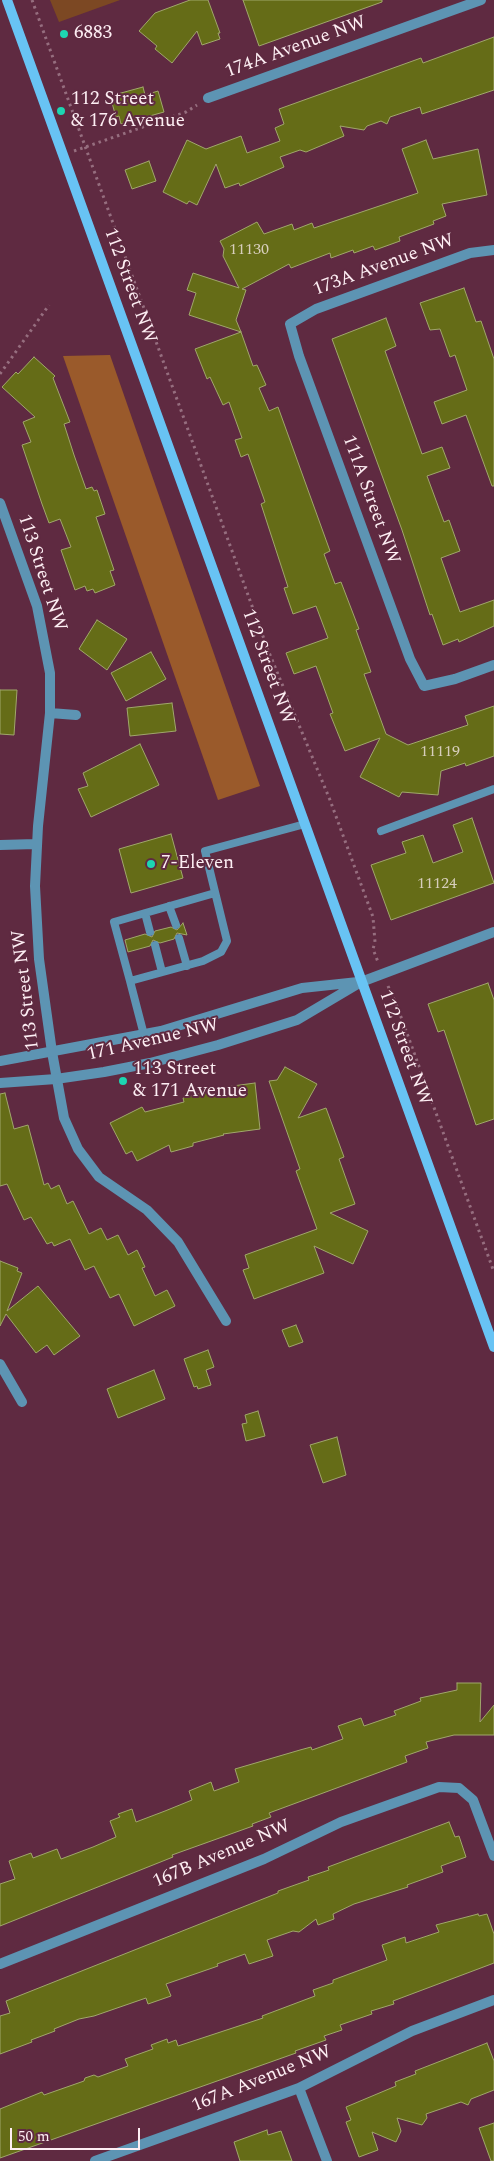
<!DOCTYPE html>
<style>
body{margin:0}
#map{position:relative;width:494px;height:2161px;overflow:hidden;background:#5f2a41;font-family:Spectral,serif}
canvas{display:block}
.scale{position:absolute;left:10px;top:2128px;width:130px;height:22px;box-sizing:border-box;border:2px solid #fdeef3;border-top:0;padding-left:6px;font-size:15px;line-height:18px;white-space:nowrap;color:#fdeef3;-webkit-text-stroke:4px #5f2a41;paint-order:stroke}
</style>
<div id="map">
<canvas width="494" height="2161"></canvas>
<div class="scale">50 m</div>
</div>
<script>
const context = document.querySelector('canvas').getContext('2d');
context.lineJoin = 'round';
function fillPath(path, color) {
  context.fillStyle = color;
  context.fill(path, 'evenodd');
}
function toPath(rows) {
  const path = new Path2D();
  for (const r of rows) {
    path.moveTo(r[0], r[1]);
    for (let i = 2; i < r.length; i += 2) path.lineTo(r[i], r[i + 1]);
  }
  return path;
}
function strokePath(path, color, width, dash) {
  context.strokeStyle = color;
  context.lineWidth = width;
  context.lineCap = dash ? 'butt' : 'round';
  context.setLineDash(dash || []);
  context.stroke(path);
}
function label(font, color, halo, rows, align = 'center') {
  context.font = font + ' Spectral,serif';
  context.lineWidth = 4;
  context.setLineDash([]);
  context.textBaseline = 'middle';
  context.strokeStyle = halo;
  context.fillStyle = color;
  for (const [text, x, y, turn = 0] of rows) {
    context.save();
    context.translate(x, y);
    context.rotate((+turn || 0) * Math.PI / 180);
    context.textAlign = isNaN(turn) ? turn : align;
    if (halo) context.strokeText(text, 0, 0);
    context.fillText(text, 0, 0);
    context.restore();
  }
}
const green = toPath([
 [50,0,120,0,59,22]
]);
const forest = toPath([
 [110,355,260,786,218,800,63,356]
]);
const building = toPath([
 [190,0,208,0,220,33,218,33,220,39,202,45,197,31,172,63,155,49,157,46,139,31,155,13,190,0],
 [243,0,382,0,382,2,259,46,243,0],
 [494,37,494,90,422,114,420,107,390,117,387,124,381,121,367,126,364,130,340,126,344,136,306,152,300,150,280,157,284,167,240,186,239,183,225,188,216,164,197,205,189,201,187,204,163,192,187,140,206,149,241,136,247,153,280,141,275,128,284,124,279,109,421,58,423,63,494,37],
 [143,87,145,95,158,91,164,112,121,124,119,116,116,117,110,96,143,87],
 [426,140,433,159,478,149,487,195,442,204,446,216,433,221,434,224,399,237,400,241,375,250,373,246,354,253,353,250,331,258,330,253,291,268,289,264,242,289,246,290,236,320,241,332,189,315,196,293,187,290,193,273,239,288,223,256,224,249,220,241,257,222,264,234,292,224,294,230,312,223,314,228,418,193,402,149,426,140],
 [149,161,156,181,132,189,125,170,149,161],
 [464,288,476,322,481,321,494,359,494,486,492,486,466,415,442,424,434,402,467,390,455,355,450,357,440,329,430,330,420,303,464,288],
 [386,318,396,346,385,351,422,454,442,447,450,468,427,476,444,522,449,520,460,551,441,558,460,612,494,600,494,626,459,642,458,639,443,645,432,614,430,615,402,530,332,339,386,318],
 [241,332,253,366,257,365,266,385,259,388,269,411,278,407,330,551,324,554,335,584,341,582,359,629,356,630,371,672,364,674,386,734,408,745,468,725,465,716,494,706,494,756,466,766,465,763,441,771,438,795,402,792,399,797,360,777,380,738,345,751,330,714,333,713,316,666,294,674,286,653,328,638,316,606,293,614,284,588,288,587,261,504,265,502,248,454,241,457,235,440,242,438,229,402,223,405,210,377,207,379,195,349,241,332],
 [34,357,55,376,53,378,70,422,64,424,74,455,86,489,92,487,94,491,97,490,105,514,96,517,114,570,110,571,115,585,95,593,93,589,87,591,85,586,75,590,61,550,71,547,60,519,49,523,42,504,22,445,31,442,23,422,35,417,2,387,16,372,18,374,34,357],
 [97,620,127,639,107,670,79,649,97,620],
 [151,652,166,679,126,701,111,673,151,652],
 [0,690,17,690,14,735,0,734,0,690],
 [172,703,176,731,130,736,127,708,172,703],
 [140,744,159,785,91,817,78,789,88,786,83,773,140,744],
 [472,818,494,883,391,920,371,865,406,853,402,842,423,835,433,863,463,852,453,825,472,818],
 [171,834,183,878,131,893,119,849,171,834],
 [183,923,187,935,177,933,174,939,160,943,153,940,150,946,128,952,125,940,145,934,152,937,155,931,171,927,177,930,183,923],
 [488,983,494,1000,494,1119,476,1125,444,1030,438,1032,428,1004,488,983],
 [285,1067,317,1084,298,1118,326,1108,344,1157,339,1159,355,1204,330,1213,368,1231,353,1264,314,1246,324,1273,254,1299,243,1270,249,1268,245,1255,317,1229,296,1171,300,1169,269,1081,277,1080,285,1067],
 [255,1083,260,1129,223,1134,224,1135,193,1143,193,1146,171,1152,169,1145,137,1161,132,1151,126,1154,110,1123,142,1107,145,1112,184,1102,183,1098,225,1087,255,1083],
 [5,1093,14,1129,28,1125,44,1185,48,1183,51,1189,59,1185,67,1204,73,1201,89,1234,101,1228,107,1240,118,1235,128,1255,137,1250,145,1267,142,1268,155,1296,167,1290,175,1306,134,1326,119,1294,110,1298,94,1266,85,1270,70,1239,54,1246,52,1242,47,1244,31,1217,24,1220,7,1184,0,1186,0,1094,5,1093],
 [0,1261,18,1268,17,1271,22,1273,7,1311,38,1286,80,1336,54,1355,47,1345,36,1353,6,1314,0,1326,0,1261],
 [296,1325,303,1342,289,1347,282,1330,296,1325],
 [208,1350,214,1367,206,1370,211,1385,198,1389,197,1386,194,1387,184,1359,208,1350],
 [154,1370,165,1399,118,1418,107,1389,154,1370],
 [258,1411,265,1436,246,1441,242,1424,247,1423,245,1415,258,1411],
 [337,1437,346,1475,323,1483,310,1445,337,1437],
 [457,1683,481,1683,480,1722,494,1705,494,1735,454,1735,426,1742,428,1748,405,1756,407,1762,269,1813,271,1817,252,1824,253,1826,172,1855,173,1857,0,1926,0,1884,15,1879,9,1861,31,1853,33,1858,57,1849,61,1859,93,1847,116,1837,110,1821,120,1817,118,1814,132,1809,136,1822,165,1811,192,1800,189,1791,211,1782,214,1791,239,1782,235,1769,300,1750,311,1747,312,1750,343,1739,338,1726,361,1718,364,1726,396,1715,394,1711,421,1701,420,1698,457,1690,457,1683],
 [449,1822,455,1837,459,1836,466,1857,441,1866,443,1872,407,1885,408,1887,354,1904,333,1914,334,1919,318,1925,316,1919,299,1932,293,1931,267,1940,273,1956,249,1964,245,1954,217,1964,218,1966,166,1984,171,1996,148,2004,146,1998,94,2016,79,2019,54,2029,55,2031,31,2040,32,2042,0,2054,0,2016,10,2013,6,2001,278,1893,278,1891,309,1880,308,1877,329,1870,328,1867,449,1822],
 [478,1914,479,1916,487,1914,494,1934,494,1963,393,2001,394,2004,371,2011,372,2014,340,2025,342,2030,324,2036,326,2040,295,2051,296,2053,0,2158,0,2109,42,2092,44,2095,84,2081,85,2078,94,2075,98,2077,128,2066,125,2059,153,2049,151,2045,167,2039,168,2043,176,2040,178,2046,263,2018,262,2016,315,1996,313,1990,333,1983,333,1980,387,1960,382,1945,405,1937,406,1943,439,1932,436,1925,478,1914],
 [487,2043,494,2061,494,2090,471,2099,468,2105,461,2102,426,2114,427,2118,422,2125,397,2118,401,2131,396,2142,372,2132,378,2150,359,2157,346,2122,351,2120,346,2107,396,2086,395,2082,416,2074,415,2071,487,2043],
 [494,2123,494,2161,491,2161,479,2128,494,2123],
 [267,2130,268,2135,281,2131,292,2161,240,2161,234,2142,267,2130]
]);
const path = toPath([
 [32,0,268,650,330,800,373,917,375,942,373,949,378,962],
 [74,151,186,112,197,105],
 [0,374,49,305],
 [388,986,397,1006,494,1272]
]);
const service = toPath([
 [381,831,494,789],
 [169,906,176,925],
 [145,913,150,932],
 [179,938,187,966],
 [155,945,162,972],
 [130,981,114,922,215,893],
 [144,1035,130,981,203,961,221,952,227,941,205,851,305,824]
]);
const minor = toPath([
 [208,98,481,0],
 [494,250,470,253,316,309,290,324,299,356,410,659,424,686,455,679,494,665],
 [0,503,37,606,50,673,50,713,38,826,35,886,39,959,52,1052,64,1118,78,1149,99,1177,147,1210,178,1242,226,1321],
 [50,713,76,715],
 [0,845,36,844],
 [0,1364,22,1402],
 [0,1964,264,1859,341,1822,439,1787,459,1788,473,1800,494,1856],
 [299,2088,327,2161],
 [95,2161,299,2088,412,2031,494,2000]
]);
const tertiary = toPath([
 [0,1061,161,1031,302,988,358,982],
 [0,1083,56,1079,104,1072,150,1063,218,1045,297,1020,361,982,494,932]
]);
const secondary = toPath([
 [7,0,494,1347]
]);
const markers = [
 [64,34,5,"#1dd5b1"],
 [61,111,5,"#1dd5b1"],
 [151,864,5,"#1dd5b1"],
 [123,1081,5,"#1dd5b1"]
];
const numberNames = [
 ["11130",249,251],
 ["11119",440,753],
 ["11124",437,885]
];
const poiNames = [
 ["6883",74,34],
 ["112 Street",71,100],
 ["& 176 Avenue",71,122],
 ["7-Eleven",161,864],
 ["113 Street",133,1070],
 ["& 171 Avenue",133,1092]
];
const streetNames = [
 ["174A Avenue NW",296,48,-20],
 ["173A Avenue NW",384,266,-20],
 ["112 Street NW",129,286,70],
 ["111A Street NW",370,500,70],
 ["113 Street NW",41,573,72],
 ["112 Street NW",267,667,70],
 ["113 Street NW",27,990,-97],
 ["171 Avenue NW",153,1041,-13],
 ["112 Street NW",404,1048,70],
 ["167B Avenue NW",222,1855,-23],
 ["167A Avenue NW",262,2080,-22]
];
fillPath(green, '#7c4823');
fillPath(forest, '#9a5a2b');
fillPath(building, '#656c17');
strokePath(building, '#a0a76b', 1);
strokePath(path, '#966e7f', 3, [2.5, 4]);
strokePath(service, '#5d94b3', 8);
strokePath(minor, '#5d94b3', 10);
strokePath(tertiary, '#5d94b3', 10);
strokePath(secondary, '#68c3f4', 10);
for (const [x, y, r, color] of markers) {
  const dot = new Path2D();
  dot.arc(x, y, r, 0, 2 * Math.PI);
  context.fillStyle = color;
  context.fill(dot);
  strokePath(dot, '#5f2a41', 2);
}
label('16px', '#d7cebc', null, numberNames);
label('19px', '#fdeef3', '#5f2a41', poiNames, 'left');
label('19px', '#fdeef3', '#5f2a41', streetNames);
</script>
